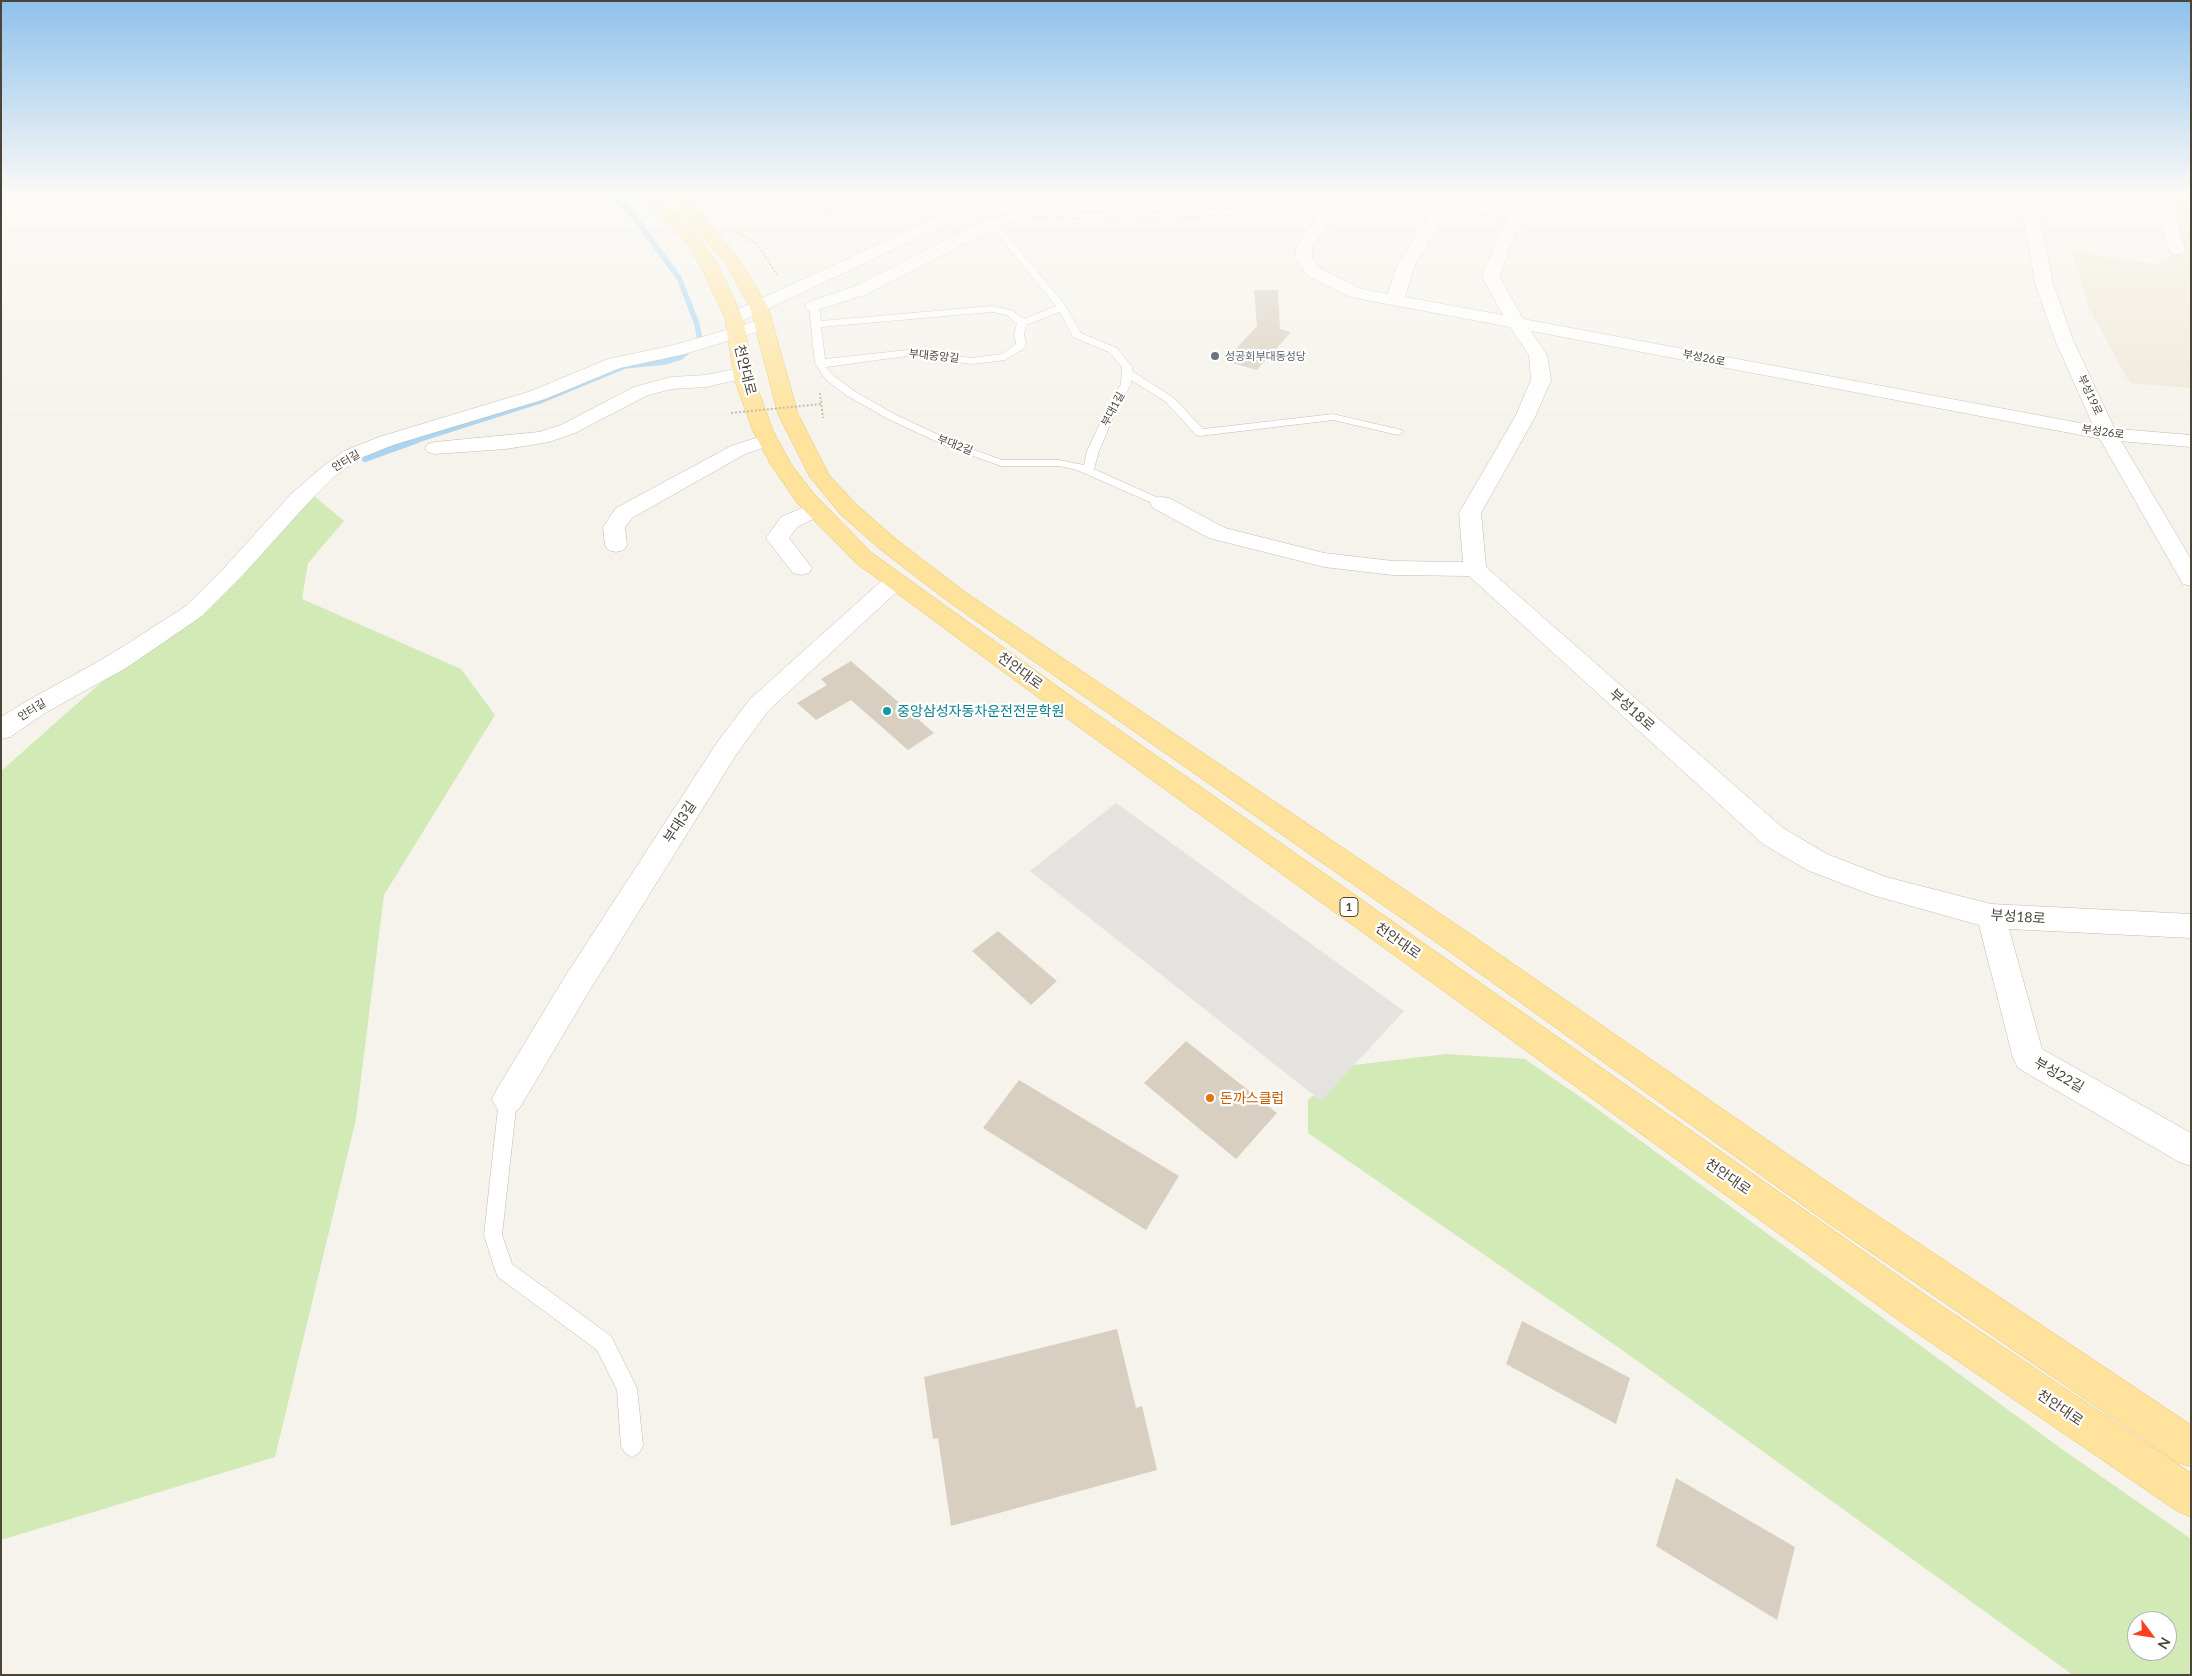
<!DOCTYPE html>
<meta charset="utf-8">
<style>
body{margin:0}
#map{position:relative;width:2192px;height:1676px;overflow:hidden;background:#f6f3ec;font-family:Lato,sans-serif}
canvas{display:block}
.frame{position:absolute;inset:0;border:2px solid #4b4439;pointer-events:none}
.north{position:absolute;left:2127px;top:1611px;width:50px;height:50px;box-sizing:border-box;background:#fff;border:1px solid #b7b4b0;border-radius:50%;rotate:121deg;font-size:14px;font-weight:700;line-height:20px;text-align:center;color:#4b4439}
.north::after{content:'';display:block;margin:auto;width:18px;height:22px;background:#fc3f1d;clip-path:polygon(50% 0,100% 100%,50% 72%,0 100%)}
</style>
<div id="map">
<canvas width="2192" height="1676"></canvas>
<div class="frame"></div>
<div class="north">N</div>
</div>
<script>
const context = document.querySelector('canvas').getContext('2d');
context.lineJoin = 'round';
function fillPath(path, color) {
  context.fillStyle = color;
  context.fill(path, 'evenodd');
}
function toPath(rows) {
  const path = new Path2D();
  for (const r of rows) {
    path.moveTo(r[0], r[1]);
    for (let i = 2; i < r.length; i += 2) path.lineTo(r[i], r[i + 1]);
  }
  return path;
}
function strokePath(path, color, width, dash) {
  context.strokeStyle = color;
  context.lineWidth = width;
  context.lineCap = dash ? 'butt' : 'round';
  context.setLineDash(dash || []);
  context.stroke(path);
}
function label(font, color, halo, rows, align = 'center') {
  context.font = font + ' Lato,"Noto Sans KR",sans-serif';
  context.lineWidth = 4.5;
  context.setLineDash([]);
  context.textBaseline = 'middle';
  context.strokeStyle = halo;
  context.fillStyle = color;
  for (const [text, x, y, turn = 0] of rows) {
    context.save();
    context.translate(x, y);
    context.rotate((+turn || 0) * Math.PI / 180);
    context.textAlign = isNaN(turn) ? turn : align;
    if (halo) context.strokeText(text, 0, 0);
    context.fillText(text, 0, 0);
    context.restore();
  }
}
const education = toPath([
 [2160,196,2191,196,2191,388,2130,383,2089,309,2072,252,2158,264,2171,258]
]);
const green = toPath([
 [313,495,344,521,308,563,302,599,461,669,495,715,384,895,356,1119,275,1457,1,1540,1,771],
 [1446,1054,1525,1059,1589,1103,2059,1447,2191,1539,2191,1675,2073,1675,1625,1352,1308,1133,1308,1100,1354,1065],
 [2137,1621,2167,1621,2167,1651,2137,1651]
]);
const parking = toPath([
 [1116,803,1404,1011,1321,1101,1030,871]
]);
const streamFar1 = toPath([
 [411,442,540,401,625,366,664,362,681,357,700,341,697,324,679,278,629,210,611,196]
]);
const stream = toPath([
 [365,458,415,440]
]);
const building = toPath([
 [1254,290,1278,290,1280,329,1291,332,1257,370,1225,361,1257,326],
 [851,661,934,733,908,750,851,700,816,720,797,703,827,685,821,679],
 [998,931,1057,981,1031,1005,972,951],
 [1186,1041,1277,1113,1236,1159,1144,1083],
 [1019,1080,1179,1176,1146,1230,983,1128],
 [1522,1321,1630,1378,1616,1424,1506,1364],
 [1117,1329,1136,1408,1142,1406,1157,1470,951,1526,938,1438,933,1439,924,1377],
 [1676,1478,1795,1547,1777,1620,1656,1546]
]);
const path = toPath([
 [736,231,758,245,777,275],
 [820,393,823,418]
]);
const service = toPath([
 [1230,209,1233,210,1233,214,1131,220,1026,216,1022,213,1026,210,1131,214,1230,209],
 [993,220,996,221,1065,305,1081,333,1117,348,1132,367,1132,371,1174,398,1203,429,1333,414,1402,430,1403,432,1398,435,1333,420,1200,436,1196,435,1166,402,1131,380,1131,384,1115,413,1099,451,1094,469,1165,501,1167,503,1161,507,1077,470,1059,466,1001,466,948,447,888,419,846,395,826,380,815,363,809,306,811,304,817,304,819,306,821,321,992,306,1013,311,1024,319,1056,306,990,225,989,223,993,220],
 [992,312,1007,315,1017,324,1014,334,1016,344,1002,354,972,358,907,350,825,359,821,327,992,312],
 [1060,312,1073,337,1109,352,1122,367,1121,384,1105,413,1087,451,1084,465,1059,460,1002,460,956,443,896,415,854,391,834,376,826,367,907,356,972,364,1005,360,1023,349,1026,344,1024,334,1026,325,1060,312],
 [508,1091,514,1093,517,1099,502,1235,512,1264,611,1336,637,1388,643,1446,639,1453,632,1457,625,1453,621,1446,617,1390,597,1350,498,1277,495,1270,484,1235,499,1099,502,1093,508,1091]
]);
const minor = toPath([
 [837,196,858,196,856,199,811,220,799,220,797,217,799,214,837,196],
 [976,196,995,196,975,211,740,322,734,323,728,322,725,318,728,314,963,205,976,196],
 [1035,196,1052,196,1039,212,1030,218,999,226,865,295,814,311,808,310,805,306,808,302,853,287,987,220,1018,212,1027,206,1035,196],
 [1333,196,1349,196,1313,245,1312,258,1321,269,1361,289,1388,294,1396,267,1435,206,1397,199,1395,196,1457,196,1455,200,1512,209,1519,196,1535,196,1509,249,1500,277,1523,319,2107,428,2191,435,2191,447,2107,440,1531,331,1547,355,1551,380,1535,417,1481,513,1486,567,1783,828,1827,854,1886,877,1991,904,2191,914,2191,938,2009,929,2042,1049,2191,1133,2191,1166,2179,1162,2018,1068,2013,1058,1979,925,1872,895,1807,870,1763,844,1469,576,1393,575,1324,567,1209,538,1153,508,1150,503,1153,498,1161,497,1169,498,1225,528,1324,553,1393,561,1463,562,1459,513,1515,417,1531,380,1529,355,1510,327,1350,297,1309,277,1295,259,1297,245,1333,196],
 [1449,208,1508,218,1493,249,1482,277,1503,315,1405,297,1414,267,1449,208],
 [2154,196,2170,196,2185,249,2183,253,2177,254,2171,253,2169,249,2154,196],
 [764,319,770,320,773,324,770,328,685,354,620,368,545,399,393,445,358,459,335,476,307,504,242,576,202,616,126,668,45,713,10,737,1,739,1,717,27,701,108,656,186,606,226,566,291,494,321,468,344,451,379,437,531,391,608,359,674,345,764,319],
 [743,367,750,369,753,373,750,377,706,387,672,389,648,395,575,433,549,442,506,449,435,454,428,452,425,448,428,444,435,442,539,432,561,425,634,387,671,377,706,375,743,367],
 [768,434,775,436,778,440,775,444,745,454,632,518,625,527,627,545,624,550,616,552,608,550,605,545,603,527,616,508,731,446,768,434],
 [816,502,824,504,827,509,824,514,797,527,789,538,812,568,809,573,801,575,793,573,766,538,781,517,816,502],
 [895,574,903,576,906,581,903,586,768,711,736,755,588,993,519,1109,508,1114,497,1109,492,1099,497,1089,566,975,718,741,750,699,887,576,895,574]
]);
const tertiary = toPath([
 [2020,196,2036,196,2053,283,2073,340,2117,434,2191,559,2191,586,2183,584,2180,579,2097,434,2055,340,2035,283,2020,196]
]);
const primary = toPath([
 [641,196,658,196,698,235,719,267,743,318,754,378,773,431,791,464,814,494,872,553,1068,694,1927,1296,2191,1473,2191,1517,2177,1511,1901,1322,1050,706,856,563,798,504,771,465,753,431,734,378,725,318,701,267,686,242,641,196],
 [669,196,686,196,741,262,768,307,798,414,829,475,857,505,897,540,965,592,1473,936,1845,1194,2191,1425,2191,1467,2177,1462,1821,1218,1453,954,949,602,881,550,841,515,810,477,778,414,750,307,726,264,669,196]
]);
const pathBridge = toPath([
 [731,413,821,404]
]);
const markers = [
 [1215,356,5,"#6b7280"],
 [887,711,5,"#0f9aa8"],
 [1210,1098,5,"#e8710a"]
];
const farStreetnames = [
 ["부대중앙길",934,356,6],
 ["부성26로",1704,358,11],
 ["부성19로",2090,395,65],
 ["부대1길",1113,409,-62],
 ["부성26로",2103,432,8],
 ["부대2길",955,445,21],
 ["안터길",346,461,-31],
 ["안터길",32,710,-32]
];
const farWorshipnames = [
 ["성공회부대동성당",1225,356]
];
const shields = [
 [1349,907,18]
];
const shieldNames = [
 ["1",1349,907]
];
const streetNames = [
 ["천안대로",745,370,76],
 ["천안대로",1020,671,36],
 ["부성18로",1632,710,42],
 ["부대3길",680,822,-57],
 ["부성18로",2018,917,4],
 ["천안대로",1398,941,35],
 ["부성22길",2059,1075,30],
 ["천안대로",1728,1177,35],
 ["천안대로",2060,1408,34]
];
const cultureNames = [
 ["중앙삼성자동차운전전문학원",897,711]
];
const foodNames = [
 ["돈까스클럽",1220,1098]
];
fillPath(education, '#efe8d6');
fillPath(green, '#d2eab5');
fillPath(parking, '#e5e3e0');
strokePath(streamFar1, '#a9d4f2', 5.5);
strokePath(stream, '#a9d4f2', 8);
fillPath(building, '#d8cfc1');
strokePath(service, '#c2bbae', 1);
strokePath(minor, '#c2bbae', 1);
strokePath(tertiary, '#c2bbae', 1);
strokePath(primary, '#e6c16a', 1);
strokePath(path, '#c4b79f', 2, [2, 2]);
fillPath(service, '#fff');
fillPath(minor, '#fff');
fillPath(tertiary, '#fff');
fillPath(primary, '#ffe39c');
strokePath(pathBridge, '#c4b79f', 2, [2, 2]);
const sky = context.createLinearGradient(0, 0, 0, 431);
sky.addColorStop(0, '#8fc1ec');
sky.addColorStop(0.45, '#fbfaf6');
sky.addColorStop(1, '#fbfaf600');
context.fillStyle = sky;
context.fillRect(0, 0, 2192, 431);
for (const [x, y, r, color] of markers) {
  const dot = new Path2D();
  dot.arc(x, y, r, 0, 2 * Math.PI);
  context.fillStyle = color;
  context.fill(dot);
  strokePath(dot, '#fff', 2);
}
label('11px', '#4b4439', '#fff', farStreetnames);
label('11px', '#5b616d', '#fff', farWorshipnames, 'left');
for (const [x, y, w] of shields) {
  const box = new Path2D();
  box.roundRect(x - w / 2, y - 9.5, w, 19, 4);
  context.fillStyle = '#fff';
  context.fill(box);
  strokePath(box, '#4b4439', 1);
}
label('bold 12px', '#4b4439', null, shieldNames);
label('14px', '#4b4439', '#fff', streetNames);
label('14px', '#0d838f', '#fff', cultureNames, 'left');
label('14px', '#c56008', '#fff', foodNames, 'left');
</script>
